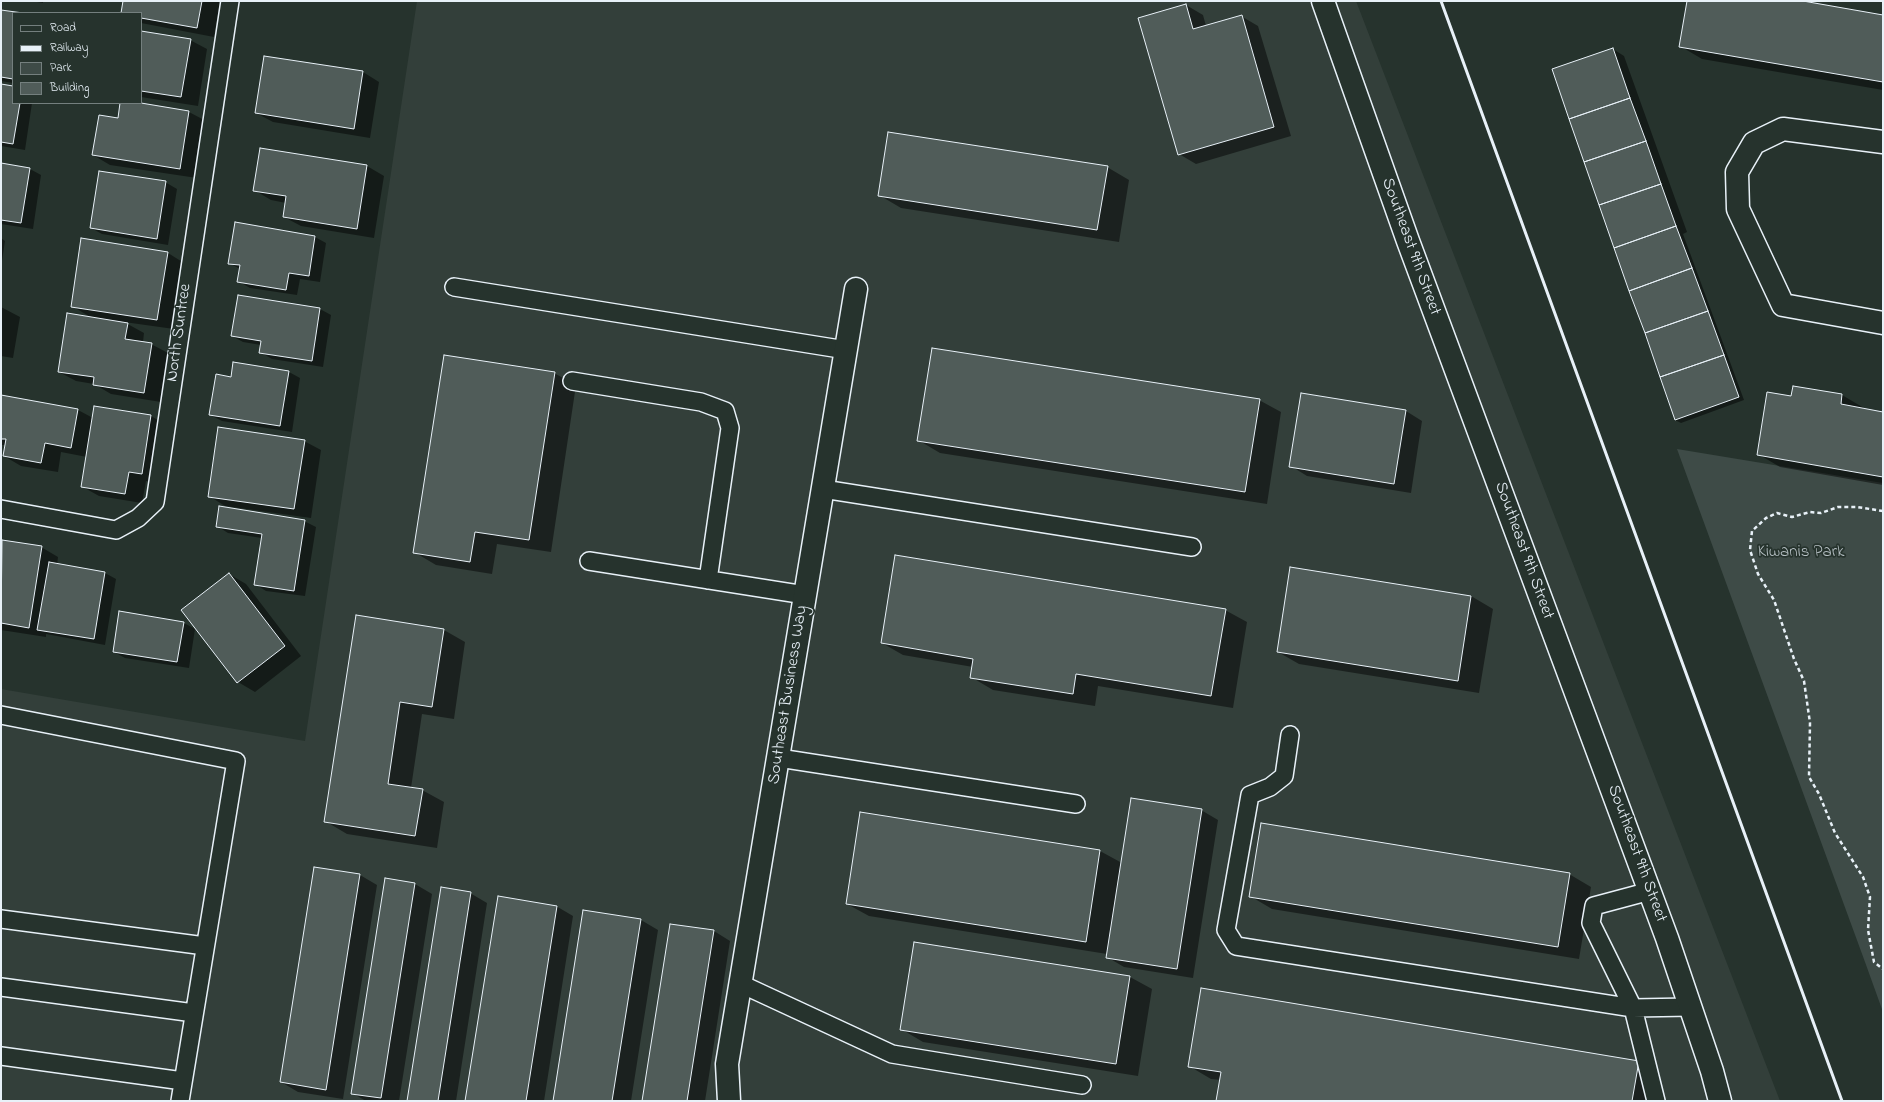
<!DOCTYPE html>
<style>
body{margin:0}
#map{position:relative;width:1884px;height:1102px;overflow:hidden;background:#26332d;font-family:"Indie Flower",sans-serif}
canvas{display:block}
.frame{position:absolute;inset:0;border:2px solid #e8f1f8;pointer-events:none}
.legend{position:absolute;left:12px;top:12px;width:130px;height:92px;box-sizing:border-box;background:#26332d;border:1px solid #747f7e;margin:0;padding:5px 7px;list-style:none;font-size:12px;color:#e8f1f8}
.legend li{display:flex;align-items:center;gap:8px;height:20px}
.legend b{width:20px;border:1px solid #747f7e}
</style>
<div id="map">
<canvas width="1884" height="1102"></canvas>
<div class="frame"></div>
<ul class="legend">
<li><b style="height:5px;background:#26332d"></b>Road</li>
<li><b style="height:5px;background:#e8f1f8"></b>Railway</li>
<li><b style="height:11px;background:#3e4b47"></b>Park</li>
<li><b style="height:11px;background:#505c59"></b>Building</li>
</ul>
</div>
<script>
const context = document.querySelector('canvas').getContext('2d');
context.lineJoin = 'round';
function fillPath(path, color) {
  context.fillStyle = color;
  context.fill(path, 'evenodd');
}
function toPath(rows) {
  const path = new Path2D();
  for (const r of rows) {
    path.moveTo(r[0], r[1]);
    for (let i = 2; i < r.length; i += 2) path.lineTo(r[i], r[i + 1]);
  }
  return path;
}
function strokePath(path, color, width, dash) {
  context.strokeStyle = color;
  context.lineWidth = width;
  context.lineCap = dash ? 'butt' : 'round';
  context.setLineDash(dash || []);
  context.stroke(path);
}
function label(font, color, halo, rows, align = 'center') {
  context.font = font + ' "Indie Flower",sans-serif';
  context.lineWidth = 3.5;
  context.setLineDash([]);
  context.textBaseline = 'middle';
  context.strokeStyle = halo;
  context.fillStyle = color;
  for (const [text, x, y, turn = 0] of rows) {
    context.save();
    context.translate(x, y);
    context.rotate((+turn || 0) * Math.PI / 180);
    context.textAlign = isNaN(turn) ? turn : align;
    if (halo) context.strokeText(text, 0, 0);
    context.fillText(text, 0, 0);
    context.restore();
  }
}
const built = toPath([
 [417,1,1356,1,1780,1101,1,1101,1,689,305,741]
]);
const green = toPath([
 [1677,449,1883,483,1883,1012,1865,962]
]);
const shadow = toPath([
 [31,1,43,1,43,3],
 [124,1,220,1,214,37,141,23,141,13,122,13],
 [1688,1,1797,1,1883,16,1883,90,1702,59,1680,46],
 [1186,5,1203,15,1206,26,1241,16,1258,26,1291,136,1196,164,1179,154],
 [1,11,16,13,13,13,13,83,1,81],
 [141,32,190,40,207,49,198,106,141,97],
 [1613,49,1624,56,1687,232,1683,234,1744,400,1681,423,1675,420,1615,248],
 [363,72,379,82,370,138,273,122,256,113],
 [1,85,13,87,13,103,32,103,25,150,1,146],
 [121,103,135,103,189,112,206,121,197,178,110,165,93,155,118,119],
 [261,149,367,166,384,176,374,238,301,226,284,217,286,203,271,200,254,190],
 [1,164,30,169,41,175,33,229,1,224],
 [1107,167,1129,180,1119,242,901,208,879,195],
 [165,182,177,189,168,245,102,234,91,228],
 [235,223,315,237,326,243,320,282,300,279,297,295,250,288,238,281,240,269,229,263],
 [1,238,5,241,1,267],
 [168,253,184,263,174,329,124,322,144,333,143,342,151,344,168,353,161,402,111,394,94,384,76,381,59,372,92,318,72,306],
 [238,296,320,309,331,315,323,367,272,359,260,352,261,345,243,342,232,336],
 [1,307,20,317,13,358,1,356],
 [289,372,300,378,292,432,222,421,210,415],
 [554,373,576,385,551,552,497,544,492,574,436,565,414,552],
 [1793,387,1842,395,1864,408,1864,409,1883,413,1883,485,1780,467,1758,454,1792,397],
 [1,396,78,410,93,418,151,416,168,426,159,483,146,481,142,503,99,496,83,487,87,457,61,452,58,472,21,466,4,456,6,445,1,445],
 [1259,400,1281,412,1267,504,940,453,918,440],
 [1406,411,1422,421,1411,493,1307,476,1291,466],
 [304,441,321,450,311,518,225,506,209,496],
 [304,521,316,527,305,596,266,591,255,584,262,538,228,533,217,526],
 [3,541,41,547,58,557,57,565,105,573,116,579,105,645,46,634,46,637,1,630,1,552],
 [1291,568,1471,596,1493,609,1479,693,1299,664,1278,652],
 [229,574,246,584,301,656,255,692,238,682],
 [1225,610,1247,622,1233,708,1098,686,1095,706,993,690,971,677,973,667,903,655,882,643],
 [184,623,195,629,189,668,125,658,114,652],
 [444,630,465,642,454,719,422,714,411,788,422,790,444,802,437,848,347,834,325,821],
 [1201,810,1218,820,1193,978,1124,967,1107,957,1107,954,869,916,847,904,1100,851,1122,863],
 [1569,874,1591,887,1579,959,1272,909,1250,896],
 [360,875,377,885,343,1099,298,1092,281,1082],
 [415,884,432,894,399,1101,366,1101,352,1093],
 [470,893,487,903,456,1101,408,1101],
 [556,906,573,916,544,1101,466,1101],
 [584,911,641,920,658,930,631,1101,554,1101],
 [714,931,730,941,705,1101,643,1101],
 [915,943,1130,977,1152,989,1138,1076,923,1042,901,1029],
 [1639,1062,1660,1074,1656,1101,1217,1101,1221,1080,1211,1079,1189,1066]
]);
const building = toPath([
 [123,1,202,1,197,28,141,18,141,13,121,13,123,1],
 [1687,1,1803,1,1883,15,1883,82,1679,47,1687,1],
 [1186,4,1193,29,1242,15,1274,127,1178,155,1138,18,1186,4],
 [1,10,23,13,13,13,13,79,1,77,1,10],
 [141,31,191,39,181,97,141,91,141,31],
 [1613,48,1630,98,1569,119,1552,69,1613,48],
 [264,56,363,71,354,129,255,113,264,56],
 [1,84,13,86,13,103,20,103,13,144,1,142,1,84],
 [1630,98,1646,141,1584,162,1569,119,1630,98],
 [120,103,141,103,189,111,180,169,92,155,99,115,118,118,120,103],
 [888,132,1108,166,1097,230,878,196,888,132],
 [1646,141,1661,184,1599,205,1584,162,1646,141],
 [260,148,367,165,357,229,283,217,286,196,253,191,260,148],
 [1,163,30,168,21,223,1,220,1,163],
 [99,171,166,181,157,239,90,228,99,171],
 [1661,184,1676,226,1614,248,1599,205,1661,184],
 [235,222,315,236,309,276,289,273,286,290,237,282,240,265,228,264,235,222],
 [1676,226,1692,268,1629,291,1614,248,1676,226],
 [81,238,168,252,157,320,71,307,81,238],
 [1692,268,1708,311,1645,333,1629,291,1692,268],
 [238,295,320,308,312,361,259,353,261,341,231,336,238,295],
 [1708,311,1724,355,1660,377,1645,333,1708,311],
 [67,313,128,323,125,339,152,343,144,393,93,385,94,377,58,372,67,313],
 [932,348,1260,399,1245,492,917,441,932,348],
 [444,355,555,372,529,540,475,532,470,562,413,553,444,355],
 [1724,355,1739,397,1675,420,1660,377,1724,355],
 [233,362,289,371,280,426,209,415,216,374,231,377,233,362],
 [1793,386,1842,394,1841,404,1883,412,1883,477,1757,455,1767,392,1791,396,1793,386],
 [1301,393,1406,410,1394,484,1289,467,1301,393],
 [1,395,78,409,71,448,45,443,41,463,3,456,6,439,1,439,1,395],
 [94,406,151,415,142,474,129,472,125,494,81,487,94,406],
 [218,427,305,440,294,509,208,497,218,427],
 [219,506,305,520,294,591,254,585,262,534,216,527,219,506],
 [2,540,42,546,29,628,1,623,2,540],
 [895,555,1226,609,1211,696,1076,674,1073,694,970,678,973,659,881,643,895,555],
 [49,562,105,572,94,639,37,630,49,562],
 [1290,567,1471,596,1458,681,1277,652,1290,567],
 [229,573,285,646,237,683,181,610,229,573],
 [119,611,184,622,177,662,113,652,119,611],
 [356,615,444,629,432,707,400,702,388,784,423,789,415,836,324,822,356,615],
 [1131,798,1202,809,1177,969,1106,958,1131,798],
 [860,812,1100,850,1086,942,846,904,860,812],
 [1261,823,1570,873,1558,947,1249,897,1261,823],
 [314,867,360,874,326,1090,280,1082,314,867],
 [385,878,415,883,381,1098,351,1094,385,878],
 [441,887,471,892,438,1101,407,1101,441,887],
 [498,896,557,906,526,1101,465,1101,498,896],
 [583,910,641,919,612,1101,553,1101,583,910],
 [670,924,714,930,687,1101,642,1101,670,924],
 [914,942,1130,976,1116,1064,900,1030,914,942],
 [1201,988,1639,1061,1632,1101,1216,1101,1221,1072,1188,1067,1201,988]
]);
const path = toPath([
 [1883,511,1857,507,1838,507,1821,513,1810,512,1792,517,1777,513,1766,518,1752,531,1750,550,1758,574,1774,600,1794,659,1804,681,1810,723,1809,777,1819,794,1835,833,1863,877,1870,897,1868,930,1874,962,1883,969]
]);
const lane = toPath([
 [454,287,846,350],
 [572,381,701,402,725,411,730,428,708,580],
 [823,489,1192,547],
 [1,509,116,530,138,518,155,502,230,1],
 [589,561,805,595],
 [1,715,236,761,180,1101],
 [1290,735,1284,776,1270,787,1250,795,1226,930,1236,946,1633,1008,1690,1007],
 [779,758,1076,804],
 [1650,891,1594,906,1591,923,1633,1008,1656,1101],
 [1,919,205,946],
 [741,984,892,1054,1082,1085],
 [1,987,194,1013],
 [1,1056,183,1081]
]);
const street = toPath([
 [1883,142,1783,129,1754,143,1737,172,1738,209,1783,305,1883,323],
 [729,1101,727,1064,856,289]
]);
const secondary = toPath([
 [1323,1,1408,241,1667,938,1712,1071,1720,1101]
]);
const rail = toPath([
 [1441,1,1842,1101]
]);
const streetNames = [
 ["Southeast 9th Street",1410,247,70],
 ["North Suntree",180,333,-82],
 ["Southeast 9th Street",1523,551,70],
 ["Southeast Business Way",789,695,-81],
 ["Southeast 9th Street",1636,854,70]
];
const parkNames = [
 ["Kiwanis Park",1801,553]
];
fillPath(built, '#333f3a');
fillPath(green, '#3e4b47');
fillPath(shadow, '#0007');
fillPath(building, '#505c59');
strokePath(building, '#e8f1f8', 1);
strokePath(lane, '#e8f1f8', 20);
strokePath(street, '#e8f1f8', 25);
strokePath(secondary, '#e8f1f8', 25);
strokePath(path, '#e8f1f8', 2.5, [4, 3]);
strokePath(lane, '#26332d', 17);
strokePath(street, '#26332d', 22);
strokePath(secondary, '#26332d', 22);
strokePath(rail, '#e8f1f8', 3);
label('17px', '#e8f1f8', '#26332d', streetNames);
label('17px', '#b5bfc3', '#26332d', parkNames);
</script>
